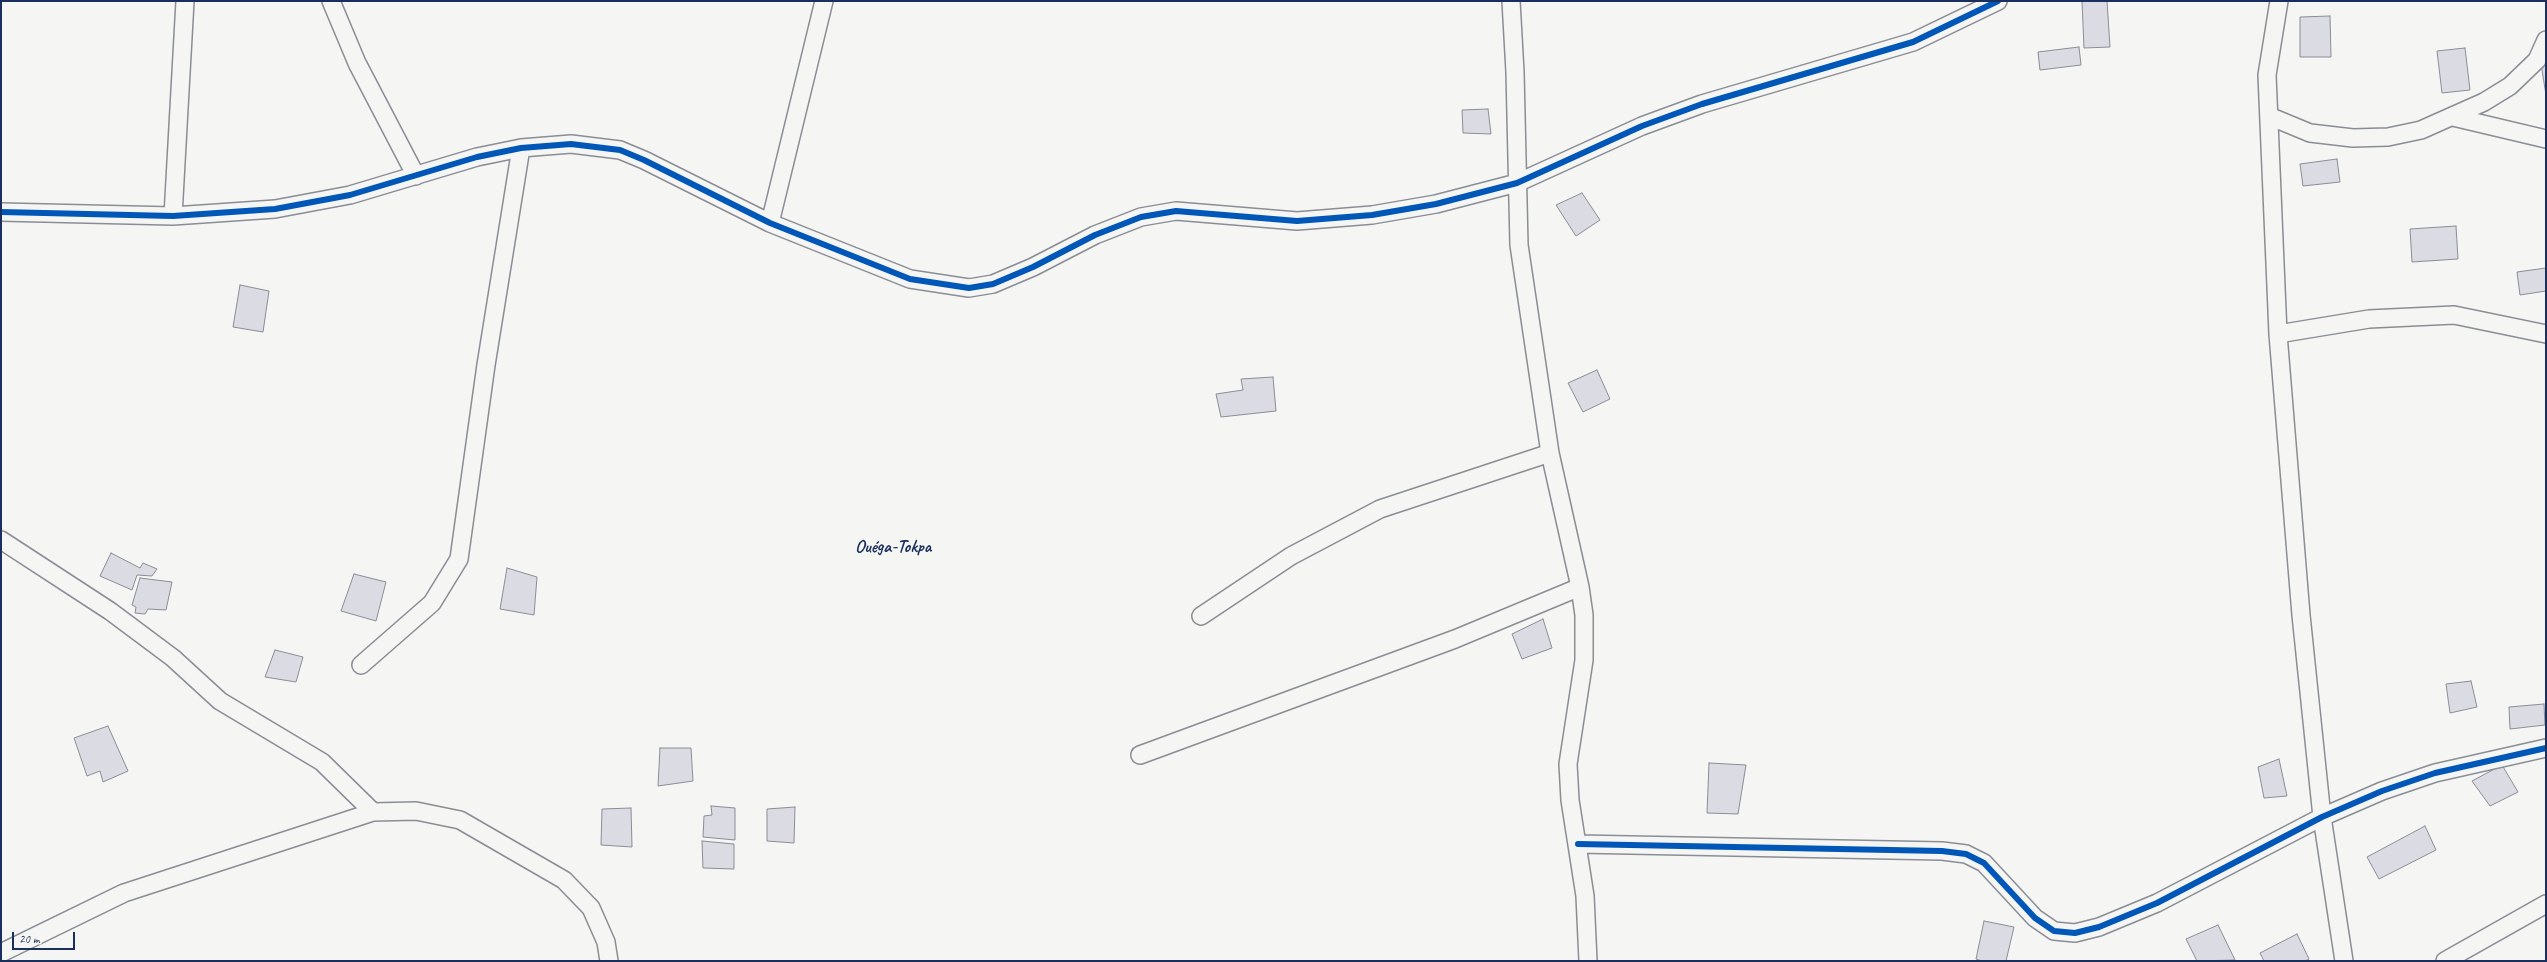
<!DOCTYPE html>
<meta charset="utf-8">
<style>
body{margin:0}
#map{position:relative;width:2547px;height:962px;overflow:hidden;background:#f5f5f3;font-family:Caveat,sans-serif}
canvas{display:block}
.frame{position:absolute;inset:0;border:2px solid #1b2f5e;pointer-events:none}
.scale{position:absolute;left:12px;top:932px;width:63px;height:18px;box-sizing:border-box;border:2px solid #1b2f5e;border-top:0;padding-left:5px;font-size:12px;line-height:14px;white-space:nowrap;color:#1b2f5e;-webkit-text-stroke:3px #f6f6f2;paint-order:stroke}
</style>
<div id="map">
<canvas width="2547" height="962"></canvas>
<div class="frame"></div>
<div class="scale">20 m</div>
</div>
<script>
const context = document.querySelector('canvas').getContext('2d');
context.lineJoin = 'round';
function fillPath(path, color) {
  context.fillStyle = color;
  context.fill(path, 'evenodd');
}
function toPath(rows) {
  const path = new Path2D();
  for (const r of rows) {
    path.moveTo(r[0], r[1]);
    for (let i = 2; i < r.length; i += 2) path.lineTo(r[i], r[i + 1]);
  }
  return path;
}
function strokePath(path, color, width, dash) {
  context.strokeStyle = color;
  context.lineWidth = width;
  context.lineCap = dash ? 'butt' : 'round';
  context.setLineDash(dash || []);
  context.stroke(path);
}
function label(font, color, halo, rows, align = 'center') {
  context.font = font + ' Caveat,sans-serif';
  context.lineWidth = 3;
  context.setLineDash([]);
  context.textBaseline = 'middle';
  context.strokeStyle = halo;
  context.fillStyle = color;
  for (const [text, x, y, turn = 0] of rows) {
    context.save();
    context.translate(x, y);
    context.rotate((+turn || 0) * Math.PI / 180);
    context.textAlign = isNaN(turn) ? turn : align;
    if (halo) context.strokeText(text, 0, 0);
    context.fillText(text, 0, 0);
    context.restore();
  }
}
const building = toPath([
 [2082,1,2107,1,2110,47,2084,48,2082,1],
 [2330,16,2331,57,2300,57,2300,17,2330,16],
 [2079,47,2081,65,2040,70,2038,52,2079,47],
 [2465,48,2470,90,2442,93,2437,51,2465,48],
 [2546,63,2546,95,2541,64,2546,63],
 [1488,109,1491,134,1463,133,1462,110,1488,109],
 [2337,159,2340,182,2303,186,2300,164,2337,159],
 [1582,193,1600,220,1576,236,1556,205,1582,193],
 [2456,226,2458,259,2412,262,2410,229,2456,226],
 [2546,268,2546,291,2520,295,2517,272,2546,268],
 [240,285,269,291,263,332,233,327,240,285],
 [1597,370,1610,399,1583,412,1568,383,1597,370],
 [1273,377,1276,411,1221,417,1216,394,1243,390,1241,379,1273,377],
 [111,553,140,568,143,563,157,569,152,576,137,575,132,590,100,576,111,553],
 [507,568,537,577,534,615,500,609,507,568],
 [354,574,386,582,376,621,341,611,354,574],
 [140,578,172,582,166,610,148,609,145,614,135,613,136,607,132,605,140,578],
 [1543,619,1552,648,1522,659,1512,634,1543,619],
 [275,650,303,657,296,682,265,677,275,650],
 [2471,681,2477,707,2450,713,2446,684,2471,681],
 [2544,704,2545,725,2510,729,2509,707,2544,704],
 [108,726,128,771,103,782,100,771,87,776,74,738,108,726],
 [660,748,691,748,693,781,658,786,660,748],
 [2279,759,2287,796,2264,798,2258,767,2279,759],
 [1709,763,1746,765,1738,814,1707,813,1709,763],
 [2502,765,2518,792,2490,806,2472,781,2502,765],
 [711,806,735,808,735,840,703,837,704,816,712,815,711,806],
 [795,807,794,843,767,841,767,809,795,807],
 [631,808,632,847,601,845,602,809,631,808],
 [2425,826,2436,850,2379,879,2367,857,2425,826],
 [702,841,734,844,734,869,703,868,702,841],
 [1984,921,2014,927,2006,961,1982,961,1976,959,1984,921],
 [2218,925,2235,960,2197,961,2186,939,2218,925],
 [2297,934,2309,959,2305,961,2264,961,2260,953,2297,934]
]);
const minor = toPath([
 [331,1,357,63,416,176],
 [1511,1,1515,72,1519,245,1550,453,1580,587,1584,615,1584,660,1568,764,1570,800,1585,896,1588,961],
 [2279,1,2267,75,2278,334,2301,615,2322,817,2344,961],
 [2269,116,2310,133,2353,138,2388,137,2421,130,2484,102,2510,86,2537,60,2546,40],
 [2453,117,2546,139],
 [1,212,173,216,275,209,350,195,477,157,521,148,571,144,620,150,644,160,770,223,910,279,969,288,993,284,1033,267,1095,235,1141,217,1176,211,1297,221,1372,215,1436,204,1517,183,1642,126,1702,104,1913,42,1998,1],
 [173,216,185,1],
 [770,223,824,1],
 [2278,334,2369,319,2454,315,2546,334],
 [1,540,110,611,173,658,220,701,322,762,373,812],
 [1201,616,1291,556,1380,509,1550,453],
 [361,665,432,603,459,559,486,365,521,148],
 [1140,755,1455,639,1580,587],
 [1578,844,1942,851,1966,854,1984,863,2035,918,2054,931,2075,933,2099,927,2157,903,2322,817,2382,791,2435,773,2546,748],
 [1,953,124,893,373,812,416,811,460,820,564,880,591,908,606,942,609,961],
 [2445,961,2546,904]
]);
const cycleway = toPath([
 [1,212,173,216,275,209,350,195,477,157,521,148,571,144,620,150,644,160,770,223,910,279,969,288,993,284,1033,267,1095,235,1141,217,1176,211,1297,221,1372,215,1436,204,1517,183,1642,126,1702,104,1913,42,1998,1],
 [1578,844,1942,851,1966,854,1984,863,2035,918,2054,931,2075,933,2099,927,2157,903,2322,817,2382,791,2435,773,2546,748]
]);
const quarterNames = [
 ["Ouéga-Tokpa",893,547]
];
fillPath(building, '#dbdbe3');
strokePath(building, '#898d95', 1);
strokePath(minor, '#898d95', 20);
strokePath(minor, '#f5f5f3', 17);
strokePath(cycleway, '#0057b8', 6);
label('bold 18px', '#1b2f5e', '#f6f6f2', quarterNames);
</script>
